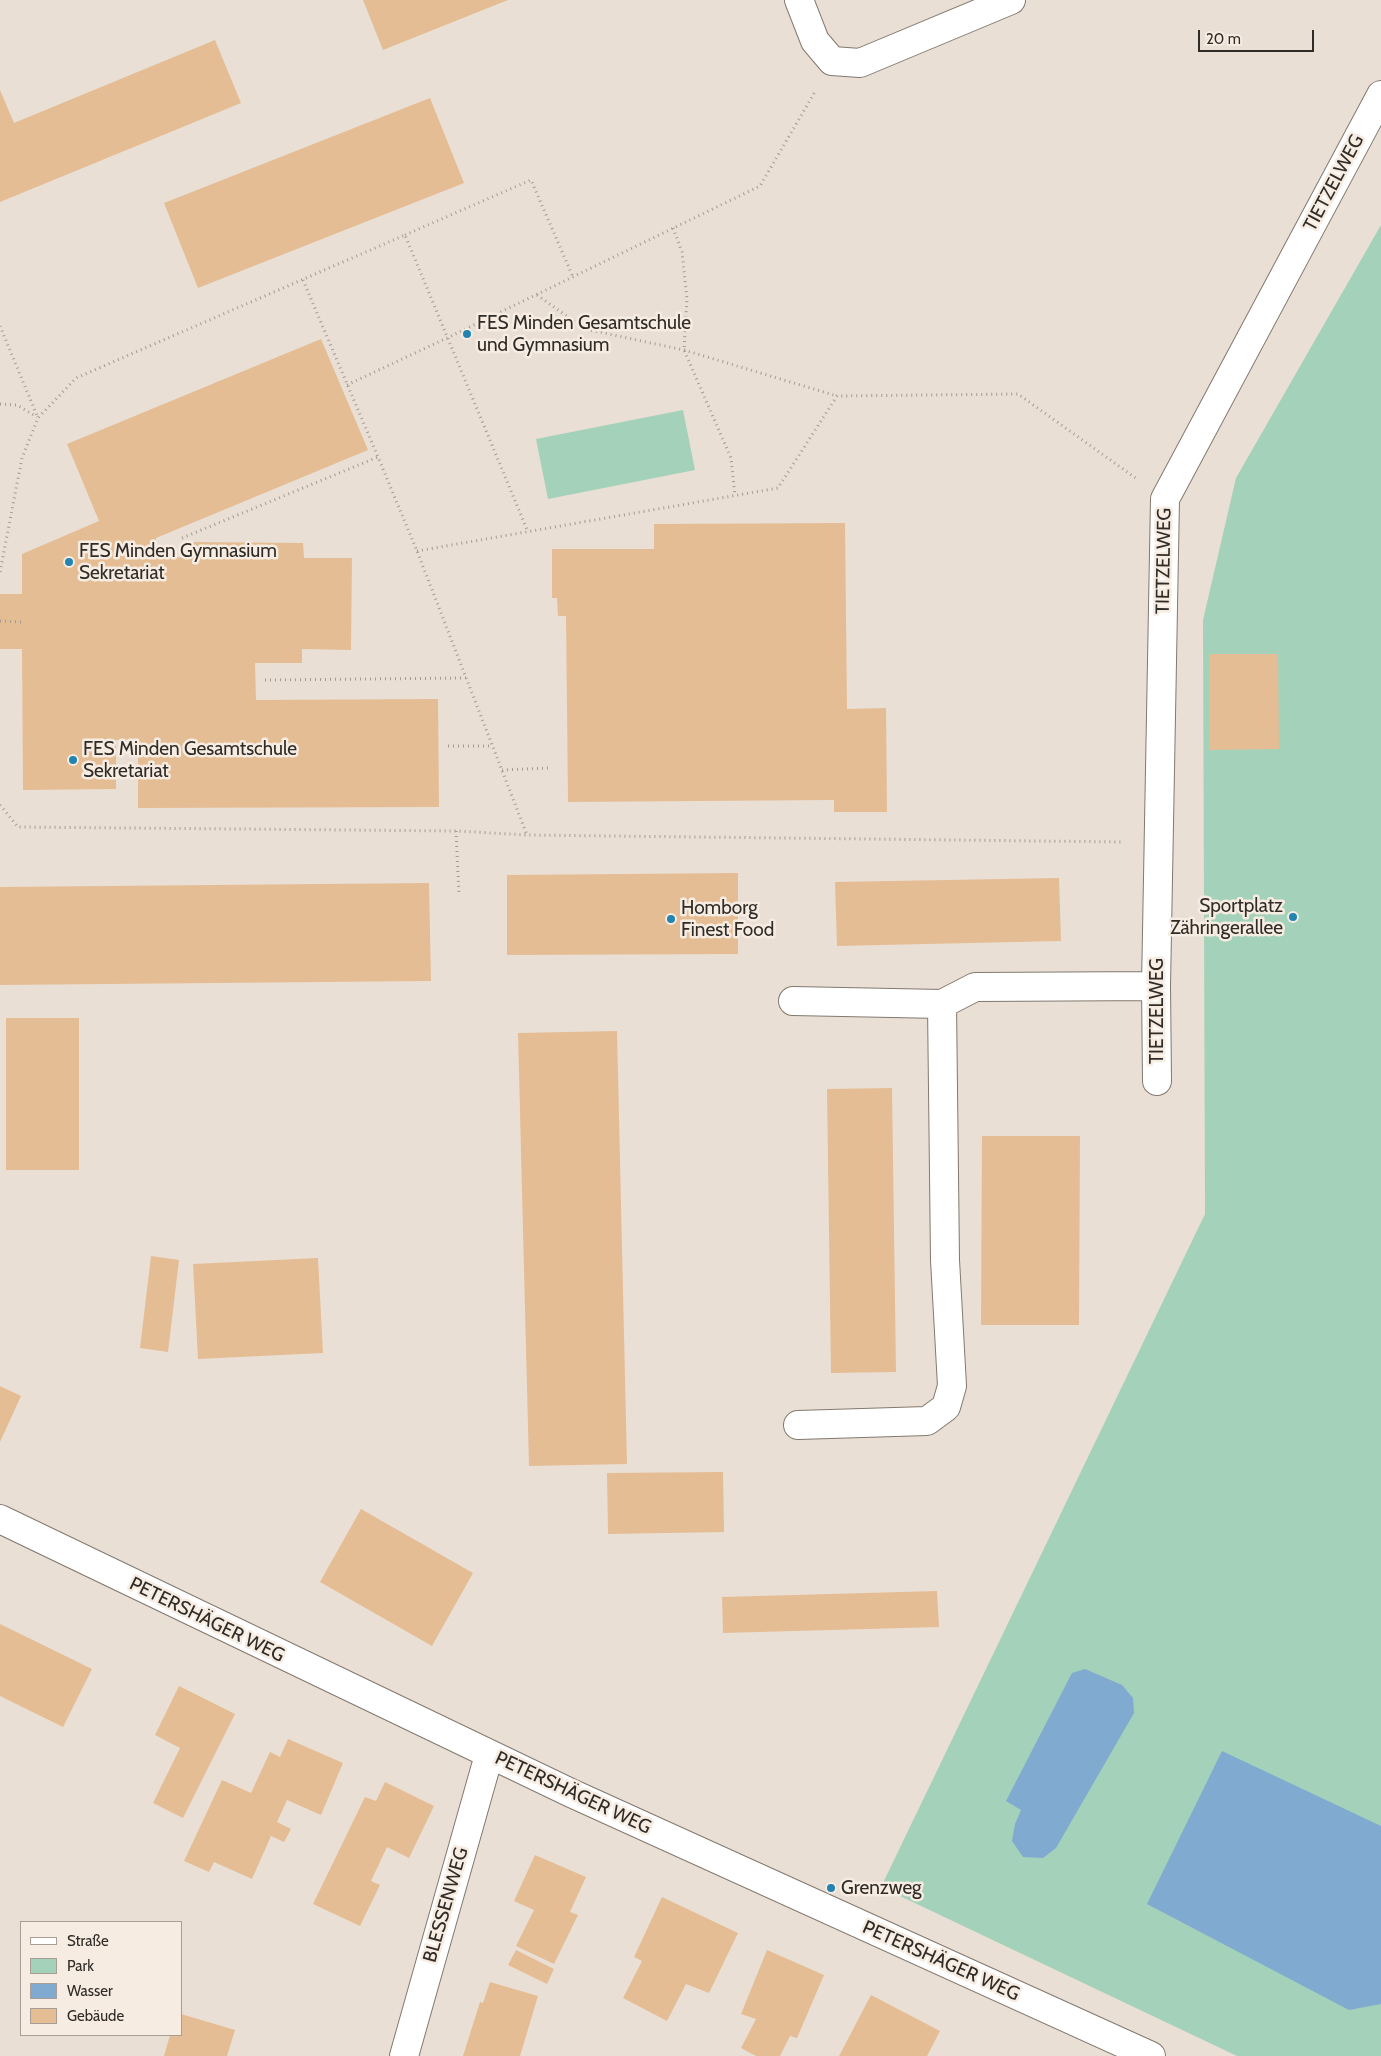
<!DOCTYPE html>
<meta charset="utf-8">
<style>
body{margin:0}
#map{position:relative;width:1381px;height:2056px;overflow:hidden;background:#eadfd5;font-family:Cabin,sans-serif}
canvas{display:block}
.legend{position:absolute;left:20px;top:1921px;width:162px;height:115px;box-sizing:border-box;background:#f7ece2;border:1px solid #a79f97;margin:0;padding:6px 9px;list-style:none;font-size:15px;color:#2f2b27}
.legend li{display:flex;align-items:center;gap:10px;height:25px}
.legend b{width:25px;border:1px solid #a79f97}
.scale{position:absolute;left:1198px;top:30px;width:116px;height:22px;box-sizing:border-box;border:2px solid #2f2b27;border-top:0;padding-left:6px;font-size:15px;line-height:18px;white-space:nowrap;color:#2f2b27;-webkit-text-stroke:4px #f7ece2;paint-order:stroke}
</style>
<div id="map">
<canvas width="1381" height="2056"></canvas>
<ul class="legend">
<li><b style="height:6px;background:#fff"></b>Straße</li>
<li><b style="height:14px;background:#a4d1ba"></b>Park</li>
<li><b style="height:14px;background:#80aacf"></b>Wasser</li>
<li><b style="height:14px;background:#e4bd94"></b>Gebäude</li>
</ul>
<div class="scale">20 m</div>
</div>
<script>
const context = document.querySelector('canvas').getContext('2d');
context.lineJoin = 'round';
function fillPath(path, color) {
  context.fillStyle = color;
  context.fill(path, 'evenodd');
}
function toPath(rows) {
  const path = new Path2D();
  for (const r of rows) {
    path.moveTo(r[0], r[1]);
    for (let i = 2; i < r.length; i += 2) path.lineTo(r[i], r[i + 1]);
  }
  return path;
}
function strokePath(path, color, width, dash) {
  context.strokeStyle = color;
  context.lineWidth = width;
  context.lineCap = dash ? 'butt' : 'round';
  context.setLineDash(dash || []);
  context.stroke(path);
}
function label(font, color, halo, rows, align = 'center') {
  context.font = font + ' Cabin,sans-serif';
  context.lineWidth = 5;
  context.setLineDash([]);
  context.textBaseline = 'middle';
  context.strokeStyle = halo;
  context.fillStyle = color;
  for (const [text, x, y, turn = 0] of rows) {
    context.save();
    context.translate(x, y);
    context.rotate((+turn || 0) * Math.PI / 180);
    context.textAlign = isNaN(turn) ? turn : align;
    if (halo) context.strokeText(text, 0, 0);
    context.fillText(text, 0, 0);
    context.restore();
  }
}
const green = toPath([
 [1381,225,1381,2056,1237,2056,881,1887,1205,1214,1203,620,1236,478],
 [683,410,695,470,548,499,536,439]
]);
const water = toPath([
 [1085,1669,1122,1685,1133,1698,1134,1713,1056,1848,1043,1858,1023,1857,1012,1841,1015,1824,1021,1810,1006,1801,1072,1673],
 [1222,1751,1381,1826,1381,2004,1349,2010,1147,1904]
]);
const building = toPath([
 [363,0,508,0,383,50],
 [215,40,241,103,0,202,0,90,14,123],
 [430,98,464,183,198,288,164,203],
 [321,339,368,450,156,538,156,558,190,557,190,542,303,543,304,558,352,558,351,650,302,649,302,663,255,663,256,700,438,699,439,807,138,808,138,739,116,740,116,789,23,790,22,649,0,649,0,594,22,594,22,554,99,521,67,444],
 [845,523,847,709,886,708,887,812,834,812,834,800,568,802,566,616,558,616,557,598,552,598,552,549,654,549,654,524],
 [1209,654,1278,654,1279,749,1209,750],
 [738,873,738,954,507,955,507,875],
 [1059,878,1061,941,837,946,835,882],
 [429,883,431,981,0,985,0,887],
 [6,1018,79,1018,79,1170,6,1170],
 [617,1031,627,1464,529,1466,518,1033],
 [892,1088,896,1372,831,1373,827,1089],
 [982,1136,1080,1136,1079,1325,981,1325],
 [151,1256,179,1260,168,1352,140,1348],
 [318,1258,323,1353,198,1359,193,1264],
 [0,1386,21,1396,0,1442],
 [723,1472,724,1532,608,1534,607,1473],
 [361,1509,473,1573,432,1646,320,1582],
 [937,1591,939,1627,723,1633,722,1597],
 [0,1624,92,1669,63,1727,0,1696],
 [179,1686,235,1714,183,1818,153,1803,180,1748,155,1735],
 [288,1739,343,1763,321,1815,287,1800,277,1822,291,1829,284,1842,271,1836,252,1879,214,1862,209,1872,184,1861,222,1780,251,1793,270,1752,280,1757],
 [385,1782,434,1806,409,1858,387,1847,371,1881,380,1885,360,1926,313,1904,365,1797,376,1801],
 [535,1855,586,1877,570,1912,578,1915,554,1964,516,1946,534,1910,514,1901],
 [662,1897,738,1933,709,1993,686,1984,667,2021,623,1998,642,1961,634,1957],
 [516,1950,554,1969,547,1984,508,1965],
 [767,1950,824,1975,797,2038,790,2036,780,2056,756,2056,741,2048,756,2019,741,2014],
 [490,1982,538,1996,520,2056,463,2056,480,2002,483,2003],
 [871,1995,940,2031,927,2056,839,2056],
 [181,2014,235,2030,227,2056,164,2056,170,2035,181,2035]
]);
const path = toPath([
 [673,228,682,252,687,299,684,350,731,458,735,496],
 [405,235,531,180,573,277],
 [303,280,378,457],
 [537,295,585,329,684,350,837,396],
 [0,326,38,418],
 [347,385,447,338,760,186,816,90],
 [0,404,17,405,37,417],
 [182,538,378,457,417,551,527,835],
 [417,551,778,488,837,396,1018,394,1137,479],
 [0,572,22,458,38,418,76,378,405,235,528,532],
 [0,621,22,622],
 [265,680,466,678],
 [448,746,493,746],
 [502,770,548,768],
 [0,805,18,827,456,831,527,835,1124,842],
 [456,831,459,895]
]);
const minor = toPath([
 [799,0,815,41,832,61,860,63,1011,0],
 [793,1001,942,1004,975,987,1156,986],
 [1157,1081,1156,986,1165,499,1381,95],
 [798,1425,927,1421,946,1407,952,1386,945,1260,942,1004],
 [0,1519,571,1793,1151,2056],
 [404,2056,489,1755]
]);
const markers = [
 [467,334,5,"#2284af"],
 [69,562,5,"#2284af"],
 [73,760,5,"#2284af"],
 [1293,917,5,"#2284af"],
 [671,919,5,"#2284af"],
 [831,1888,5,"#2284af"]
];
const streetNames = [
 ["TIETZELWEG",1334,183,-62],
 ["TIETZELWEG",1164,561,-89],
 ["TIETZELWEG",1157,1011,-90],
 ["PETERSHÄGER WEG",207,1620,26],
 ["PETERSHÄGER WEG",573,1793,25],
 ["BLESSENWEG",446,1905,-74],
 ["PETERSHÄGER WEG",941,1961,24]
];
const poiNames = [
 ["FES Minden Gesamtschule",477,323],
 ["und Gymnasium",477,345],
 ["FES Minden Gymnasium",79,551],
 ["Sekretariat",79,573],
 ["FES Minden Gesamtschule",83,749],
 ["Sekretariat",83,771],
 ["Sportplatz",1283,906,"right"],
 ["Zähringerallee",1283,928,"right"],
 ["Homborg",681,908],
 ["Finest Food",681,930],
 ["Grenzweg",841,1888]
];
fillPath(green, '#a4d1ba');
fillPath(water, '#80aacf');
fillPath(building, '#e4bd94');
strokePath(minor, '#82796f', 30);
strokePath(path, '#a39b93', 3, [1, 4]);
strokePath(minor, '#fff', 28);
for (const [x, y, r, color] of markers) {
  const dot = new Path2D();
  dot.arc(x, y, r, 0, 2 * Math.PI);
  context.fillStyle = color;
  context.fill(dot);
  strokePath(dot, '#f7ece2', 2);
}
label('19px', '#2f2b27', '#f7ece2', streetNames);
label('19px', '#2f2b27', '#f7ece2', poiNames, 'left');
</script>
